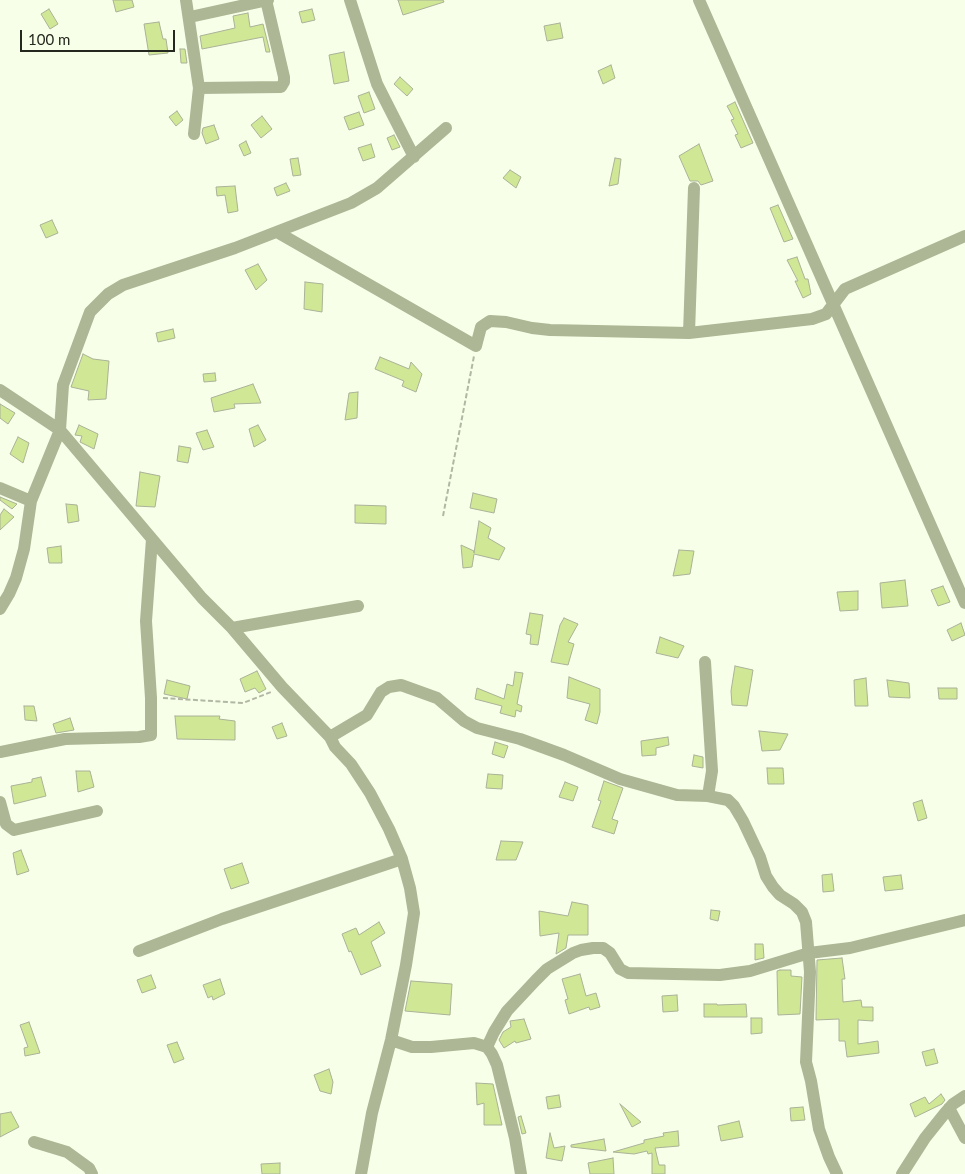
<!DOCTYPE html>
<style>
body{margin:0}
#map{position:relative;width:965px;height:1174px;overflow:hidden;background:#f8ffe8;font-family:Lato,sans-serif}
canvas{display:block}
.scale{position:absolute;left:20px;top:30px;width:155px;height:22px;box-sizing:border-box;border:2px solid #25281e;border-top:0;padding-left:6px;font-size:15px;line-height:18px;white-space:nowrap;color:#25281e;-webkit-text-stroke:4px #f8ffe8;paint-order:stroke}
</style>
<div id="map">
<canvas width="965" height="1174"></canvas>
<div class="scale">100 m</div>
</div>
<script>
const context = document.querySelector('canvas').getContext('2d');
context.lineJoin = 'round';
function fillPath(path, color) {
  context.fillStyle = color;
  context.fill(path, 'evenodd');
}
function toPath(rows) {
  const path = new Path2D();
  for (const r of rows) {
    path.moveTo(r[0], r[1]);
    for (let i = 2; i < r.length; i += 2) path.lineTo(r[i], r[i + 1]);
  }
  return path;
}
function strokePath(path, color, width, dash) {
  context.strokeStyle = color;
  context.lineWidth = width;
  context.lineCap = dash ? 'butt' : 'round';
  context.setLineDash(dash || []);
  context.stroke(path);
}
const building = toPath([
 [113,0,132,0,134,7,116,12,113,0],
 [398,0,443,0,444,2,403,15,398,0],
 [49,9,58,24,50,29,41,14,49,9],
 [312,9,315,20,302,23,299,12,312,9],
 [248,13,250,27,263,24,270,52,266,52,263,37,202,49,200,36,235,28,233,16,248,13],
 [159,22,163,39,166,39,168,53,149,55,144,24,159,22],
 [560,23,563,38,547,41,544,26,560,23],
 [180,49,185,49,187,63,181,63,180,49],
 [344,52,349,81,334,84,329,55,344,52],
 [611,65,615,78,603,84,598,71,611,65],
 [400,77,413,89,407,96,394,84,400,77],
 [369,92,375,109,364,113,358,96,369,92],
 [735,102,753,143,741,148,735,135,738,134,731,120,734,119,727,106,735,102],
 [177,111,183,120,176,126,169,117,177,111],
 [359,112,364,125,349,130,344,117,359,112],
 [262,116,272,129,261,138,251,125,262,116],
 [214,125,219,139,206,144,202,133,203,128,214,125],
 [394,135,400,147,392,150,387,138,394,135],
 [246,141,251,153,244,156,239,145,246,141],
 [371,144,375,157,363,161,358,148,371,144],
 [699,144,713,181,701,185,698,181,690,181,679,156,699,144],
 [298,158,301,175,293,176,290,159,298,158],
 [615,158,621,159,618,184,609,186,615,158],
 [510,170,521,177,516,188,503,178,510,170],
 [286,183,290,191,277,196,274,188,286,183],
 [235,186,238,211,228,213,225,195,217,196,216,187,235,186],
 [778,205,793,239,784,242,770,208,778,205],
 [52,220,58,233,46,238,40,225,52,220],
 [797,257,805,279,808,279,811,294,803,298,795,281,798,281,787,260,797,257],
 [258,264,267,280,256,290,245,270,258,264],
 [305,282,323,284,322,312,304,309,305,282],
 [173,329,175,338,158,342,156,333,173,329],
 [83,354,93,359,109,361,106,399,88,400,89,391,71,387,83,354],
 [380,357,409,369,411,362,422,374,416,392,402,386,404,381,375,369,380,357],
 [215,373,216,381,204,382,203,374,215,373],
 [253,384,261,403,234,404,235,408,214,412,211,398,253,384],
 [358,392,357,418,345,420,349,393,358,392],
 [0,404,15,413,8,424,0,418,0,404],
 [79,425,98,434,94,449,80,442,82,436,75,435,79,425],
 [258,425,266,440,254,447,249,429,258,425],
 [207,430,214,447,203,450,196,433,207,430],
 [18,437,29,443,23,463,10,454,18,437],
 [179,446,191,448,188,463,177,461,179,446],
 [140,472,160,476,155,507,136,506,140,472],
 [473,493,497,499,494,513,470,508,473,493],
 [0,497,17,504,12,509,0,500,0,497],
 [66,504,77,505,79,521,68,523,66,504],
 [355,505,386,506,386,524,355,523,355,505],
 [4,509,14,517,0,530,0,515,4,509],
 [479,521,491,528,488,538,505,548,499,560,474,554,472,567,463,568,461,545,474,551,474,553,479,521],
 [61,546,62,563,49,563,47,548,61,546],
 [679,550,694,551,690,574,673,576,679,550],
 [905,580,908,606,882,608,880,583,905,580],
 [943,586,950,602,938,606,931,590,943,586],
 [858,591,858,610,840,611,837,592,858,591],
 [530,613,543,615,538,645,530,644,531,635,526,634,530,613],
 [564,618,578,624,568,642,574,644,568,665,551,662,560,625,564,618],
 [961,623,965,635,952,641,947,630,961,623],
 [660,637,684,646,678,658,656,653,660,637],
 [735,666,753,670,747,706,732,705,731,691,735,666],
 [257,671,266,689,259,693,255,688,245,692,240,679,257,671],
 [515,672,523,673,517,704,522,706,521,712,516,710,515,717,500,713,502,706,475,699,477,688,504,699,507,684,513,686,515,672],
 [569,677,600,689,600,712,597,724,585,720,590,704,567,698,569,677],
 [866,678,868,706,855,706,854,680,866,678],
 [167,680,190,686,187,699,164,694,167,680],
 [887,680,909,683,910,698,889,697,887,680],
 [938,688,957,688,957,699,939,699,938,688],
 [24,706,34,706,37,721,25,720,24,706],
 [175,716,220,716,219,719,235,721,235,740,177,739,175,716],
 [70,718,74,730,56,733,53,724,70,718],
 [282,723,287,736,277,739,272,727,282,723],
 [759,731,788,734,780,750,762,751,759,731],
 [668,737,669,745,656,748,656,755,642,756,641,741,668,737],
 [495,742,508,746,504,758,492,754,495,742],
 [694,755,703,757,703,768,692,766,694,755],
 [767,768,783,768,784,784,768,784,767,768],
 [76,771,90,771,94,787,78,792,76,771],
 [488,774,503,775,502,789,486,788,488,774],
 [41,777,46,796,14,804,11,786,32,782,32,779,41,777],
 [604,781,623,788,612,819,618,821,614,834,592,827,601,801,598,800,604,781],
 [565,782,578,787,573,801,559,797,565,782],
 [922,800,927,818,918,821,913,803,922,800],
 [501,841,523,842,516,860,496,860,501,841],
 [21,850,29,871,17,875,13,853,21,850],
 [242,863,249,883,231,889,224,869,242,863],
 [832,874,834,891,823,892,822,875,832,874],
 [901,875,903,889,885,891,883,877,901,875],
 [572,902,588,905,588,935,568,935,566,948,556,954,559,933,540,936,539,911,568,916,572,902],
 [711,910,720,911,718,921,710,919,711,910],
 [379,922,385,933,371,942,381,966,361,975,351,951,349,952,342,934,356,928,359,935,379,922],
 [755,944,763,944,764,958,755,960,755,944],
 [842,958,845,979,842,979,843,1002,861,1000,862,1007,873,1007,873,1021,858,1020,858,1044,878,1041,879,1053,847,1057,845,1041,839,1041,839,1019,816,1020,817,960,842,958],
 [780,970,791,970,791,976,802,977,800,1014,778,1015,777,971,780,970],
 [580,974,586,996,596,993,600,1007,590,1010,589,1007,569,1014,565,1000,568,999,562,979,580,974],
 [151,975,156,988,142,993,137,980,151,975],
 [220,979,225,994,213,1000,212,996,208,998,203,985,220,979],
 [411,981,452,984,450,1015,405,1011,411,981],
 [677,995,678,1011,663,1012,662,996,677,995],
 [704,1004,717,1004,717,1005,746,1004,747,1017,704,1017,704,1004],
 [751,1018,762,1018,762,1033,751,1034,751,1018],
 [524,1019,531,1039,516,1043,515,1041,504,1048,499,1040,503,1032,511,1027,510,1021,524,1019],
 [29,1022,40,1053,25,1056,24,1048,28,1047,20,1025,29,1022],
 [177,1042,184,1059,174,1063,167,1045,177,1042],
 [934,1049,938,1063,926,1066,922,1052,934,1049],
 [329,1069,333,1082,331,1094,320,1091,314,1075,329,1069],
 [476,1083,493,1084,502,1125,484,1125,484,1103,477,1105,476,1083],
 [941,1094,945,1100,942,1104,915,1117,910,1104,925,1097,929,1104,941,1094],
 [559,1095,561,1107,548,1109,546,1097,559,1095],
 [620,1104,641,1122,632,1127,620,1104],
 [803,1107,805,1120,791,1121,790,1108,803,1107],
 [11,1112,19,1127,0,1137,0,1114,11,1112],
 [521,1116,526,1133,522,1134,518,1117,521,1116],
 [739,1121,743,1137,721,1141,718,1126,739,1121],
 [678,1131,679,1146,655,1148,659,1165,665,1165,665,1174,652,1174,652,1153,648,1154,647,1151,634,1154,613,1152,644,1143,644,1140,664,1136,663,1133,678,1131],
 [550,1133,554,1148,565,1146,562,1161,546,1158,550,1133],
 [604,1139,606,1151,571,1147,571,1145,604,1139],
 [613,1158,614,1174,590,1174,588,1163,613,1158],
 [280,1163,280,1174,262,1174,261,1164,280,1163]
]);
const path = toPath([
 [443,516,474,356],
 [163,698,243,703,271,692]
]);
const minor = toPath([
 [186,0,199,88,194,134],
 [350,0,377,84,414,157],
 [699,0,965,603],
 [190,17,268,0],
 [199,88,281,87,284,82,284,77,266,0],
 [277,232,476,346,481,327,490,321,506,322,532,328,550,330,689,333,812,319,826,314,845,289,965,236],
 [689,333,694,188],
 [0,390,60,430,202,598,232,628,282,687,330,737,335,747,351,764,370,793,389,829,402,859,410,888,414,913,406,965,391,1040,372,1113,361,1174],
 [0,488,31,501],
 [0,609,9,594,16,578,24,549,31,501,60,430,63,385,90,312,108,294,123,285,235,248,351,203,377,188,446,128],
 [232,628,358,606],
 [705,662,712,771,708,796],
 [330,737,367,715,381,692,389,687,401,685,437,698,464,721,477,728,520,739,564,755,620,779,677,795,708,796,728,800,734,806,743,821,760,857,766,876,773,887,780,895,794,904,802,912,806,922,810,972,806,1062,811,1081,819,1129,829,1157,837,1174],
 [0,752,65,739,139,737,151,735,151,698,146,621,152,539],
 [0,802,6,824,14,830,97,811],
 [139,951,222,919,402,859],
 [391,1040,412,1047,431,1047,474,1043,487,1047,492,1054,497,1065,515,1138,521,1174],
 [487,1047,494,1032,507,1011,536,980,547,969,573,953,581,950,593,948,603,948,610,953,620,969,628,973,720,975,750,971,809,953,850,948,965,920],
 [949,1108,965,1138],
 [34,1142,67,1152,89,1168,92,1174],
 [902,1174,925,1138,945,1113,953,1104,965,1096]
]);
fillPath(building, '#d0e795');
strokePath(building, '#aab298', 1);
strokePath(path, '#b1b7a4', 2, [5, 2.5]);
strokePath(minor, '#adb795', 12);
</script>
